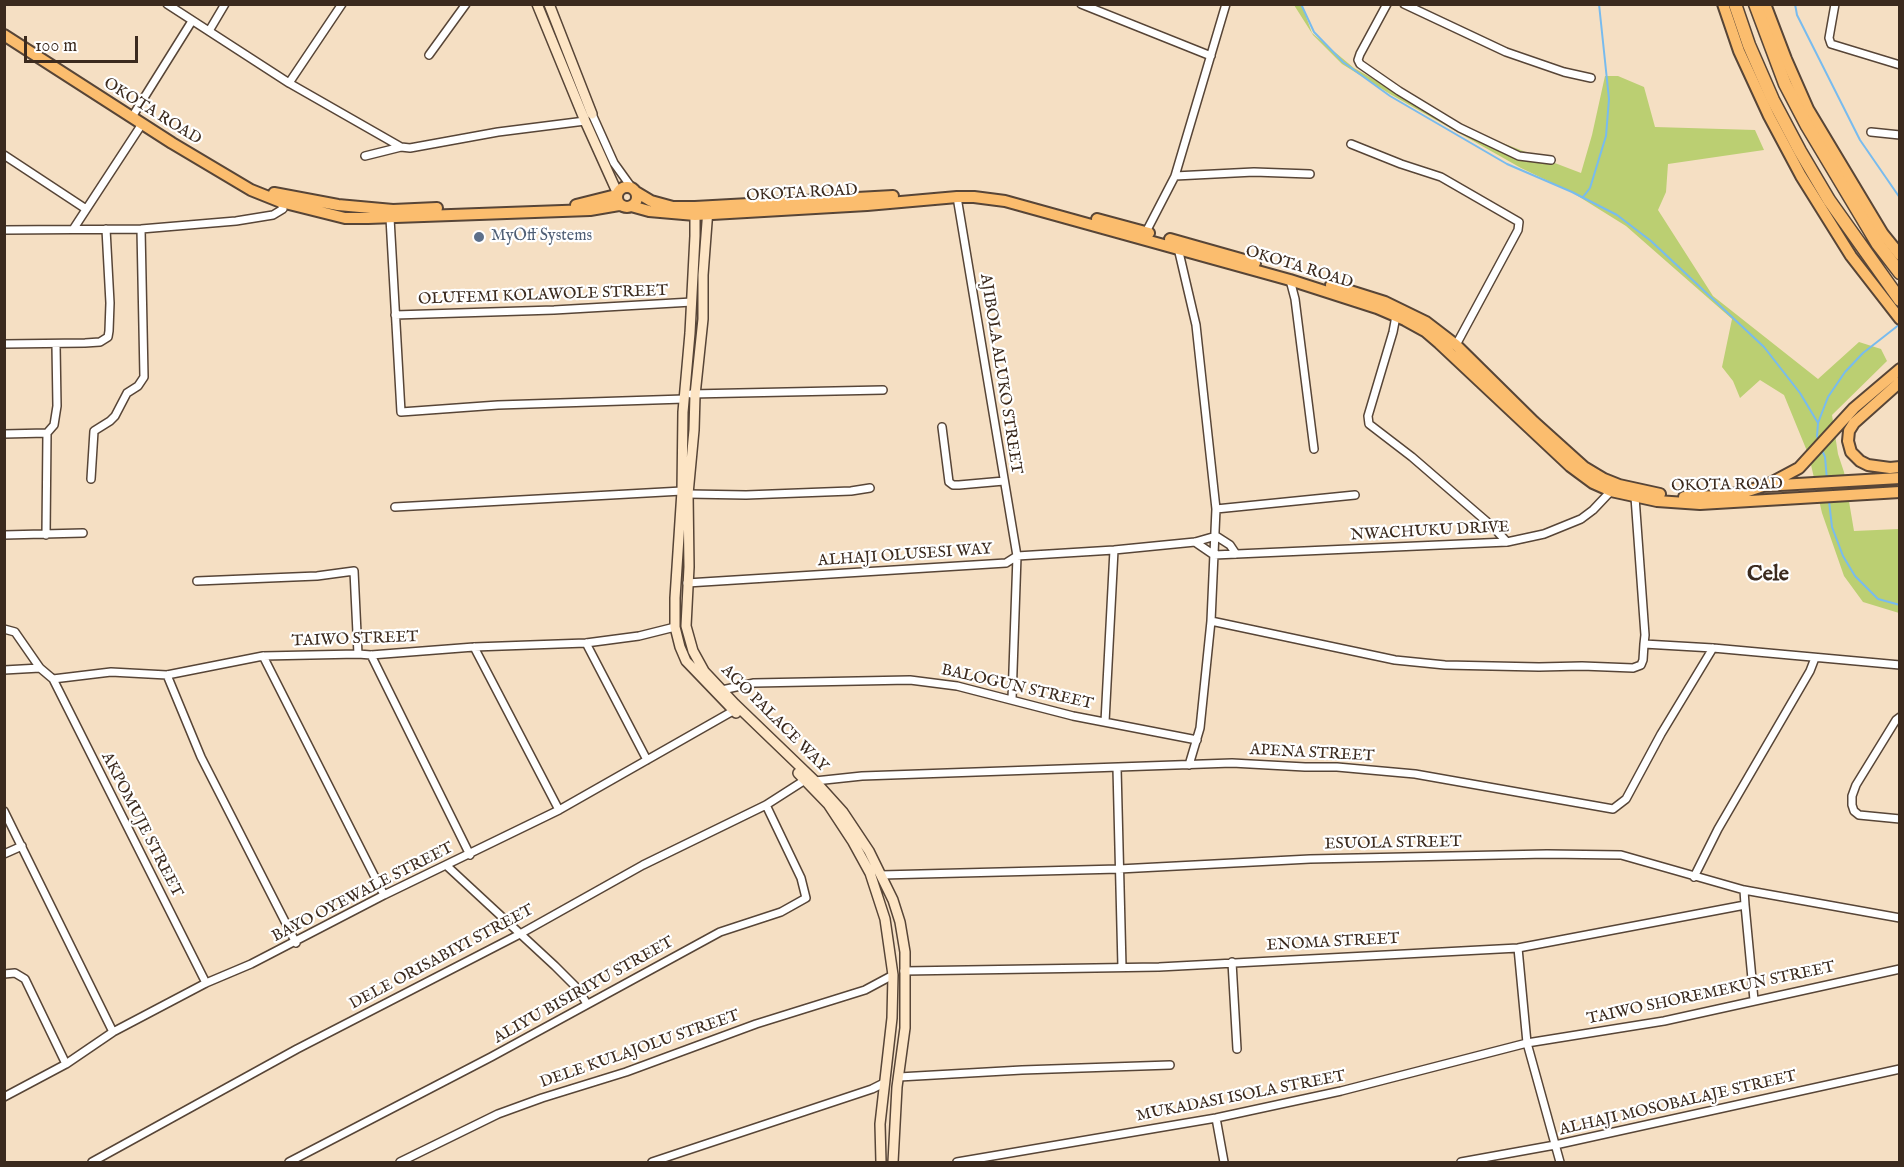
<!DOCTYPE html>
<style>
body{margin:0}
#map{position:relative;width:1904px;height:1167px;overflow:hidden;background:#f5dfc3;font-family:"IM FELL English",serif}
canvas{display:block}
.frame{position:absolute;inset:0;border:6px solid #3b2a1e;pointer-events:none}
.scale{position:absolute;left:24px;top:36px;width:114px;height:27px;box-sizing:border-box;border:3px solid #3b2a1e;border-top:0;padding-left:8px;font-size:18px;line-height:21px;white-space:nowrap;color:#3b2a1e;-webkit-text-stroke:4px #fff;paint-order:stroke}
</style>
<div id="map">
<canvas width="1904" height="1167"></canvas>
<div class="frame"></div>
<div class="scale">100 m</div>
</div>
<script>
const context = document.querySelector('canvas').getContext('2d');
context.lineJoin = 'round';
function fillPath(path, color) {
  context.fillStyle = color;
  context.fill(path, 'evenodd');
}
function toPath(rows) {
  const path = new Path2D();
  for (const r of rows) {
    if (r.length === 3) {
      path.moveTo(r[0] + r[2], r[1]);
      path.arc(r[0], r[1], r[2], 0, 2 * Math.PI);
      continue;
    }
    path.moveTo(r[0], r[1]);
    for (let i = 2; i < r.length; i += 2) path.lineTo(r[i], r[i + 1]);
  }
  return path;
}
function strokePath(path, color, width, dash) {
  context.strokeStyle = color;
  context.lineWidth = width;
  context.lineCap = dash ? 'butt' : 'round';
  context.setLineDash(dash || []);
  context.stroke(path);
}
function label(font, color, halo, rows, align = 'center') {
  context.font = font + ' "IM FELL English",serif';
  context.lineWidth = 4.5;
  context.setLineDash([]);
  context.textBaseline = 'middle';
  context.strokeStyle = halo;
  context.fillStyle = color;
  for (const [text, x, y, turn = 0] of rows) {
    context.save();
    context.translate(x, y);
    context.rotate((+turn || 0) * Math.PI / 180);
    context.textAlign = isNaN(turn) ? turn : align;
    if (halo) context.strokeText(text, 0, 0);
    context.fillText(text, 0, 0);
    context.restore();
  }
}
const green = toPath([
 [1294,5,1302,5,1312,33,1354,68,1455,125,1581,173,1592,135,1605,76,1618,76,1644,87,1655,127,1755,130,1764,150,1668,164,1666,192,1658,210,1713,296,1818,379,1859,342,1881,349,1887,361,1832,415,1838,454,1844,472,1854,531,1899,529,1899,613,1863,602,1844,576,1822,513,1809,456,1784,395,1760,380,1740,398,1733,381,1722,367,1732,319,1626,226,1573,193,1521,168,1390,94,1342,64,1313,35]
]);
const stream = toPath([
 [1301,4,1314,32,1343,62,1390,96,1507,164,1572,192,1617,215,1651,241,1764,347,1800,393,1818,423],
 [1795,4,1797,15,1860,140,1900,198],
 [1583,197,1590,188,1606,136,1609,99,1599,4],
 [1819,442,1817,436,1818,423,1828,397,1845,372,1863,353,1900,324],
 [1822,450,1825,457,1827,480],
 [1829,501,1832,527,1843,556,1855,576,1878,599,1900,605]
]);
const street = toPath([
 [167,4,289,83,401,147,410,148,498,132,585,121],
 [1081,4,1211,56],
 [1387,4,1360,54,1358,60,1360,64,1399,91,1460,128,1519,156,1551,160],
 [1404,4,1506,52,1564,72,1591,78],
 [1835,4,1829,38,1831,44,1900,65],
 [209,31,225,4],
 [429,55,466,4],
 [289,83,342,4],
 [592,114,614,163,632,188],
 [132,117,192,21],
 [1871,132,1900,135],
 [1351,144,1401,164,1441,177,1519,222,1518,230,1456,345],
 [4,155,86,209],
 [365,156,401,147],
 [1175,176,1254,172,1310,174],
 [957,197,1017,556,1012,699],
 [390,218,401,412,498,405,684,399],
 [74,228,142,124],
 [4,230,141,229,236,221,273,215,283,209,281,202],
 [1146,232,1175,176,1226,4],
 [1178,248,1196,325,1216,509,1211,621,1200,728,1189,765],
 [1290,280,1295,299,1314,449],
 [395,315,554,310,692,302],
 [1396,316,1393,332,1368,416,1369,424,1412,457,1493,527,1507,542],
 [4,344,85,343,100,342,108,337,109,331,110,303,106,229],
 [691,394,883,390],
 [942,427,949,482,953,485,959,485,1004,481],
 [4,434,47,433],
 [91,479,94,431,110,421,115,416,127,393,138,386,144,377,141,229],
 [688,494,746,495,851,491,870,488],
 [1635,497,1645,635,1644,644,1713,648,1900,665],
 [395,507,682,491],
 [1216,509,1355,495],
 [4,535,83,533],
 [46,535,47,433,54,425,57,406,56,345],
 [1216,536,1230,545,1236,554],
 [1195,542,1214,555],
 [1214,555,1507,542,1544,534,1581,519,1593,510,1611,491],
 [197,581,317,576,354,571,358,654],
 [687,583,1006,563,1017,556,1114,550,1195,542,1216,536],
 [1211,621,1395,660,1445,665,1539,667,1582,666,1633,668,1641,665,1643,660,1644,644],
 [4,629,15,632,40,668,53,679,111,672,167,675,263,656,358,654,371,655,474,647,586,643,639,636,675,627],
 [586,643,647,760],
 [474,647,559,810],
 [371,655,470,855],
 [263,656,384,895],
 [4,670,40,668],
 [167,675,201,757,296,943],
 [53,679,206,983],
 [722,690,754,683,910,680,957,686,1073,716,1197,740],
 [1900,717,1896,720,1856,785,1852,796,1852,805,1854,811,1859,815,1900,819],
 [1105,722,1114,550],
 [1117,768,1122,967],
 [815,781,862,776,1232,763,1305,767,1337,767,1415,774,1613,809,1626,799,1661,734,1713,648],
 [4,811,113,1032],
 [4,854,22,846],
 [447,866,555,966,578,989,587,1004],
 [881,875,1119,869,1310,859,1547,854,1621,855,1744,890,1900,918],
 [1694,877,1718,829,1810,671,1815,658],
 [1745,905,1754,1000],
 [1518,948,1527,1043,1560,1162],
 [1232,962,1237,1049],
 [904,971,1159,967,1518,948,1745,905,1744,890],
 [4,974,15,973,25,979,66,1064],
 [899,1077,1022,1070,1170,1065],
 [4,1097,66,1064,113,1032,206,983,251,964,384,895,559,810,733,711],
 [1216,1118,1224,1162],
 [92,1162,297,1049,520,934,643,865,766,805,805,780],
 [289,1162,491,1057,720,932,781,912,806,898,801,878,766,805],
 [400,1162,498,1114,542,1098,626,1072,756,1024,865,990,893,975],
 [652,1162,872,1089,884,1083],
 [957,1162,1216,1118,1341,1091,1527,1043,1664,1021,1900,969],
 [1461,1162,1555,1145,1900,1069]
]);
const secondary = toPath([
 [537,4,585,121,617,192],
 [549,4,592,114],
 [708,209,703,275,703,319,695,395,694,430,688,494,689,567,686,626,693,651,704,671,735,704,815,781,843,812,869,851,893,900,900,922,905,952,905,1028,897,1087,893,1162],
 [695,210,695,236,690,333,683,412,682,491,675,598,675,627,680,647,686,661,736,713],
 [798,773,828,804,853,842,870,873,885,919,893,975,892,1018,880,1124,881,1162]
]);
const primary = toPath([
 [1723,4,1739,51,1769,116,1801,176,1851,256,1900,319],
 [1765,4,1786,59,1808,109,1883,234,1900,255],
 [4,35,172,143,251,190,281,202,345,218,368,218,590,210,619,205],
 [627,197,10],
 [636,192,651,201,673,207,695,207,893,196],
 [274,193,338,205,393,210,437,208],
 [576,205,616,195],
 [631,206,649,211,695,215,867,205,957,197,974,197,1005,201,1290,280,1377,308,1405,320,1425,331,1439,343,1570,466,1593,483,1611,491,1657,501,1700,504,1900,492],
 [1097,219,1149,233],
 [1170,239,1255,263],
 [1331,285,1385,302,1426,322,1456,345,1534,422,1584,467,1604,479,1619,485,1660,494],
 [1900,382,1854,423,1849,431,1848,441,1851,452,1860,461,1868,465,1890,468,1900,467],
 [1769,484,1799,468,1854,408,1900,369],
 [1684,497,1720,496,1745,492,1763,486,1900,478]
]);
const highway = toPath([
 [1735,4,1749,45,1773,100,1800,151,1829,200,1900,300],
 [1755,4,1785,84,1807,126,1877,243,1900,273]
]);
const markers = [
 [479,237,6,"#5c6f8a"]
];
const streetNames = [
 ["OKOTA ROAD",152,112,32],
 ["OKOTA ROAD",802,194,-3],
 ["OKOTA ROAD",1299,268,17],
 ["OLUFEMI KOLAWOLE STREET",543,296,-2],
 ["AJIBOLA ALUKO STREET",1000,374,81],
 ["OKOTA ROAD",1727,486,-1],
 ["NWACHUKU DRIVE",1430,532,-3],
 ["ALHAJI OLUSESI WAY",905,556,-4],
 ["TAIWO STREET",355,640,-2],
 ["BALOGUN STREET",1017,688,13],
 ["AGO PALACE WAY",774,719,45],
 ["APENA STREET",1312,754,3],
 ["AKPOMUJE STREET",141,825,63],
 ["ESUOLA STREET",1393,844,-1],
 ["BAYO OYEWALE STREET",363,893,-27],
 ["ENOMA STREET",1333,943,-3],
 ["DELE ORISABIYI STREET",442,958,-28],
 ["ALIYU BISIRIYU STREET",584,991,-29],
 ["TAIWO SHOREMEKUN STREET",1711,994,-12],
 ["DELE KULAJOLU STREET",640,1050,-19],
 ["MUKADASI ISOLA STREET",1241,1097,-11],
 ["ALHAJI MOSOBALAJE STREET",1678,1104,-13]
];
const serviceNames = [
 ["MyOff Systems",491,237]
];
const districtNames = [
 ["Cele",1768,575]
];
fillPath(green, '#bbcf72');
strokePath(stream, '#78bbee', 2);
strokePath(street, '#574537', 10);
strokePath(secondary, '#574537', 12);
strokePath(primary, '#574537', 14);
strokePath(highway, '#574537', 15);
strokePath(street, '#fff', 7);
strokePath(secondary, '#fde5c5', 9);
strokePath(primary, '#fbbd6e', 10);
strokePath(highway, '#fbbd6e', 12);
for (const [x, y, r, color] of markers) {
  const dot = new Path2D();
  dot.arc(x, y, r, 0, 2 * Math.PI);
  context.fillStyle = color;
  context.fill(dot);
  strokePath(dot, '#fff', 2);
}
label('16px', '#3b2a1e', '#fff', streetNames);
label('16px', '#4e5e75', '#fff', serviceNames, 'left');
label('bold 22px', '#3b2a1e', '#fff', districtNames);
</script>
